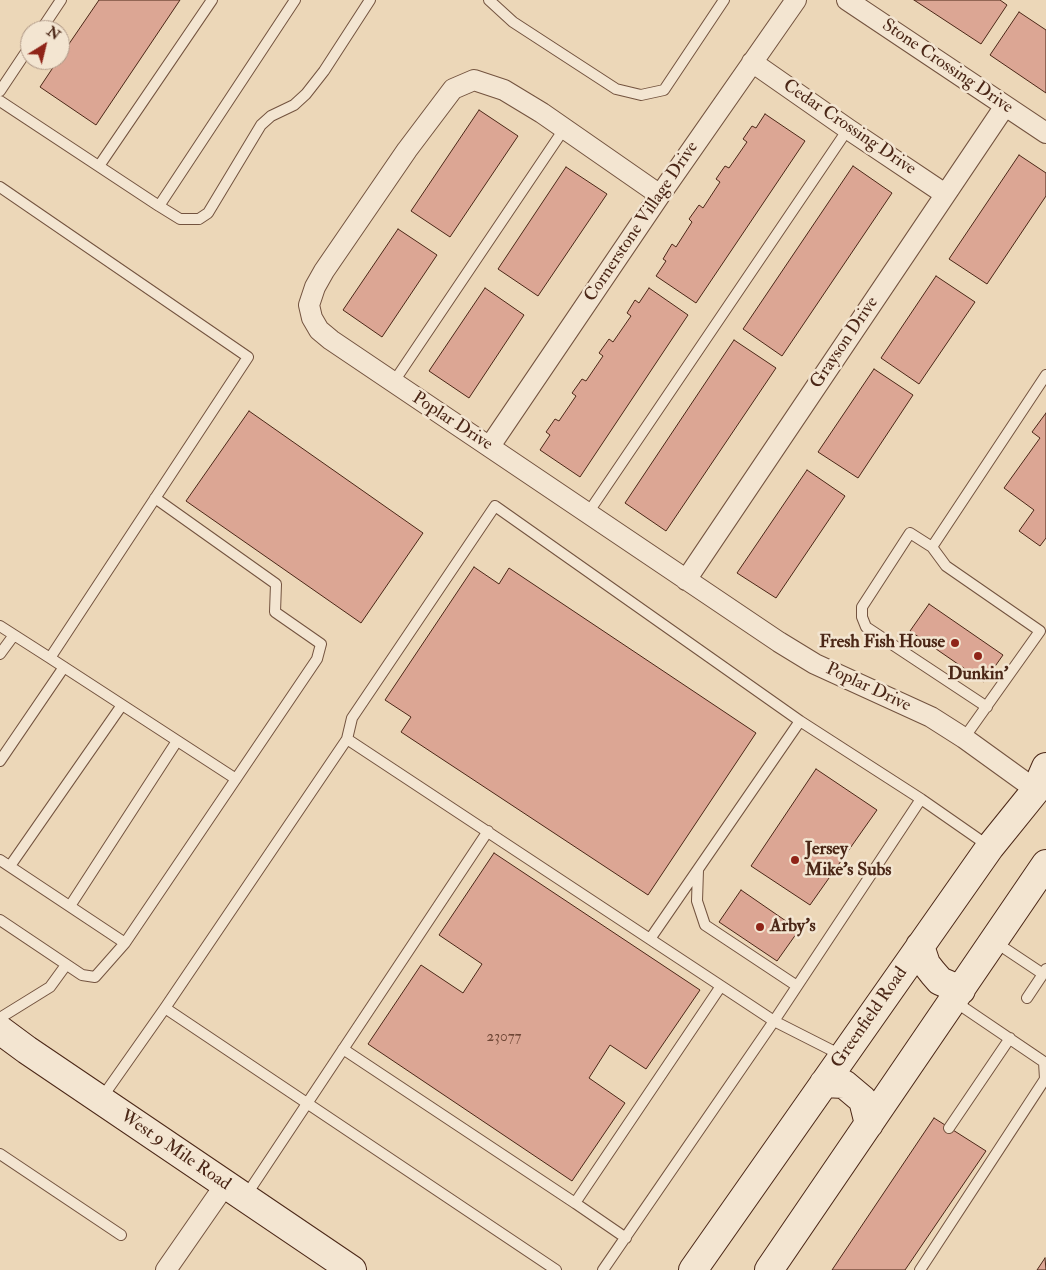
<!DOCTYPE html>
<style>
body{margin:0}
#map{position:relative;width:1046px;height:1270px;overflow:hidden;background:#ecd7b8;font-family:"IM FELL Double Pica",serif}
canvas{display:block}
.north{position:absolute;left:20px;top:20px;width:50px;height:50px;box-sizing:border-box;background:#f3e5d1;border:1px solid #b09987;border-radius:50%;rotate:36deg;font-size:14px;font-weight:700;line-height:20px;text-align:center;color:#4b2717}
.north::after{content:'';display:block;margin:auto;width:18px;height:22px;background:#8f2418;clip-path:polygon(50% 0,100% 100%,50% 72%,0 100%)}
</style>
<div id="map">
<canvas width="1046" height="1270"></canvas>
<div class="north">N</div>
</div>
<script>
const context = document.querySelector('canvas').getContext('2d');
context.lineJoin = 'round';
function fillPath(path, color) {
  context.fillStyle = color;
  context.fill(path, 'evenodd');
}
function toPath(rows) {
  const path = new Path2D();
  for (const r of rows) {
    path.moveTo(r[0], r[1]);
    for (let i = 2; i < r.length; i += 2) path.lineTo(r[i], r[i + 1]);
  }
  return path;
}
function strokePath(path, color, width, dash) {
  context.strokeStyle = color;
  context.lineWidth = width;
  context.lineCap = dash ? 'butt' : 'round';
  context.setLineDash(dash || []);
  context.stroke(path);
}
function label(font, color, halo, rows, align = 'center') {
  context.font = font + ' "IM FELL Double Pica",serif';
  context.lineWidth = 5;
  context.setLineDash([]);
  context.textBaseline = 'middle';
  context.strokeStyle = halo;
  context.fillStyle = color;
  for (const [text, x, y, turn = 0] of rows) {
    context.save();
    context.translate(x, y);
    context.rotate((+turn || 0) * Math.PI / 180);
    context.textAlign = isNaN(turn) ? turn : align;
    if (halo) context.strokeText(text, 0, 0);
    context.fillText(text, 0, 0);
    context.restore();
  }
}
const building = toPath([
 [99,0,180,0,96,125,40,87,58,60,60,60,60,57,99,0],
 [914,0,1000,0,1007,5,981,44,914,0],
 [1019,12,1046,30,1046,93,990,55,1019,12],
 [479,110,518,136,450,237,411,211,479,110],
 [765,114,805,141,696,303,656,276,666,261,663,259,672,244,676,247,692,222,689,219,699,205,703,208,720,182,716,179,725,166,729,168,747,142,743,139,752,126,756,128,765,114],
 [1019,155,1046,173,1046,196,987,284,949,259,1019,155],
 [853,166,892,193,782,356,743,329,853,166],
 [566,167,607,194,538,296,498,269,566,167],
 [398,229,437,255,382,337,343,310,398,229],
 [936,276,975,302,919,384,881,358,936,276],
 [485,288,524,315,469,398,429,371,485,288],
 [649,288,688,315,580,477,540,450,550,435,546,432,555,419,559,421,576,396,572,393,582,379,586,381,603,356,599,353,609,339,613,342,631,316,627,313,635,300,639,303,649,288],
 [734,340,776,368,666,531,625,503,734,340],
 [874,369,913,395,858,478,818,452,874,369],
 [249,411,423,533,361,623,186,501,249,411],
 [1046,413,1046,538,1040,546,1019,531,1034,510,1004,488,1040,438,1032,432,1046,413],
 [807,470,845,496,776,598,737,573,807,470],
 [474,567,499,584,509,568,756,733,648,895,401,732,411,717,385,700,474,567],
 [929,604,1003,655,984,682,910,631,929,604],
 [816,769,877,810,810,905,751,866,816,769],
 [494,853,700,990,646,1069,610,1045,589,1078,625,1103,572,1181,368,1044,421,965,463,993,482,964,439,935,494,853],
 [741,890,799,930,777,961,719,922,741,890],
 [934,1118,986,1151,905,1270,832,1270,934,1118],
 [1045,1258,1046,1270,1037,1270,1045,1258]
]);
const service = toPath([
 [489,0,513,22,616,89,641,95,664,90,724,0],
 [41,30,61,0],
 [0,91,30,46],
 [0,101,159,206,295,0],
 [99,166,212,0],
 [0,187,248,357,50,658,0,626],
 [159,206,180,219,199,219,208,213,261,125,271,116,294,105,306,94,324,71,370,0],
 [393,383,564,129],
 [588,513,848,129],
 [932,547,910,533,862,607,862,617,866,627,987,707],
 [0,654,14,635],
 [50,658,236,779],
 [964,738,1040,631,946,566,932,547,1046,375],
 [347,739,352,718,495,506,800,721,921,799,774,1021,603,1270],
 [0,761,64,667],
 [921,799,990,847],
 [0,860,125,943],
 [10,866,122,705],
 [698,870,697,901,705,925,797,986],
 [70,906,177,741],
 [0,920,82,975,95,977,125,943,317,659,321,644,275,612,276,584,155,498],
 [650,939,800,721],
 [995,942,1043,974,1046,969],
 [1027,998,1043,974],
 [165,1008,556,1270],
 [0,1018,50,987,66,965],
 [343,1049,575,1203],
 [101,1099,165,1008,347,739,774,1021,843,1056],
 [949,1128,1010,1038],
 [0,1154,121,1235],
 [245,1197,488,831],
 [626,1238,575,1203,721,986],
 [920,1270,1045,1079,1044,1062,954,1001]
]);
const minor = toPath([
 [847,0,1046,133],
 [752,62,848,129,945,194],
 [660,195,542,113,504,90,474,80,453,89,407,150,324,271,315,287,309,305,312,318,319,330,331,340,779,642,815,664,931,717,964,738,1036,790],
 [490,446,660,195,796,0],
 [686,580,1005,106],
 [166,1270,225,1185]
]);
const secondary = toPath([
 [920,946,926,964,933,973,940,981,961,990],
 [0,1030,27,1050,352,1270],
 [824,1083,844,1084,863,1100,869,1124],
 [693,1270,990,847,1036,790,1046,767],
 [769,1270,1046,864]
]);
const markers = [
 [955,643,5,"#8f2418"],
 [978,656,5,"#8f2418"],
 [795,860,5,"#8f2418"],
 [760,927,5,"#8f2418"]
];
const numberNames = [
 ["23077",504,1038]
];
const streetNames = [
 ["Stone Crossing Drive",947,67,34],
 ["Cedar Crossing Drive",849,128,34],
 ["Cornerstone Village Drive",642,222,-56],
 ["Grayson Drive",845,343,-56],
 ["Poplar Drive",452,422,33],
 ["Poplar Drive",868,688,25],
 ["Greenfield Road",870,1018,-55],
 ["West 9 Mile Road",175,1151,34]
];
const poiNames = [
 ["Fresh Fish House",945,643,"right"],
 ["Dunkin'",978,675,"center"],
 ["Jersey",805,850],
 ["Mike's Subs",805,871],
 ["Arby's",770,927]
];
fillPath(building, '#dca694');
strokePath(building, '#4b2717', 1);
strokePath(service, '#73533f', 12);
strokePath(minor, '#73533f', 22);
strokePath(secondary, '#4b2717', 30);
strokePath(service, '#f3e5d1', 10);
strokePath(minor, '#f3e5d1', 20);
strokePath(secondary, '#f3e5d1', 28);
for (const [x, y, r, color] of markers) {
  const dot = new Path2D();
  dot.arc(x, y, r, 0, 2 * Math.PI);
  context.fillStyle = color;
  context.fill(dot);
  strokePath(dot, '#f3e5d1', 2);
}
label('15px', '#6f4736', null, numberNames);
label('18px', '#4b2717', '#f3e5d1', streetNames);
label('bold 18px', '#4b2717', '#f3e5d1', poiNames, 'left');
</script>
